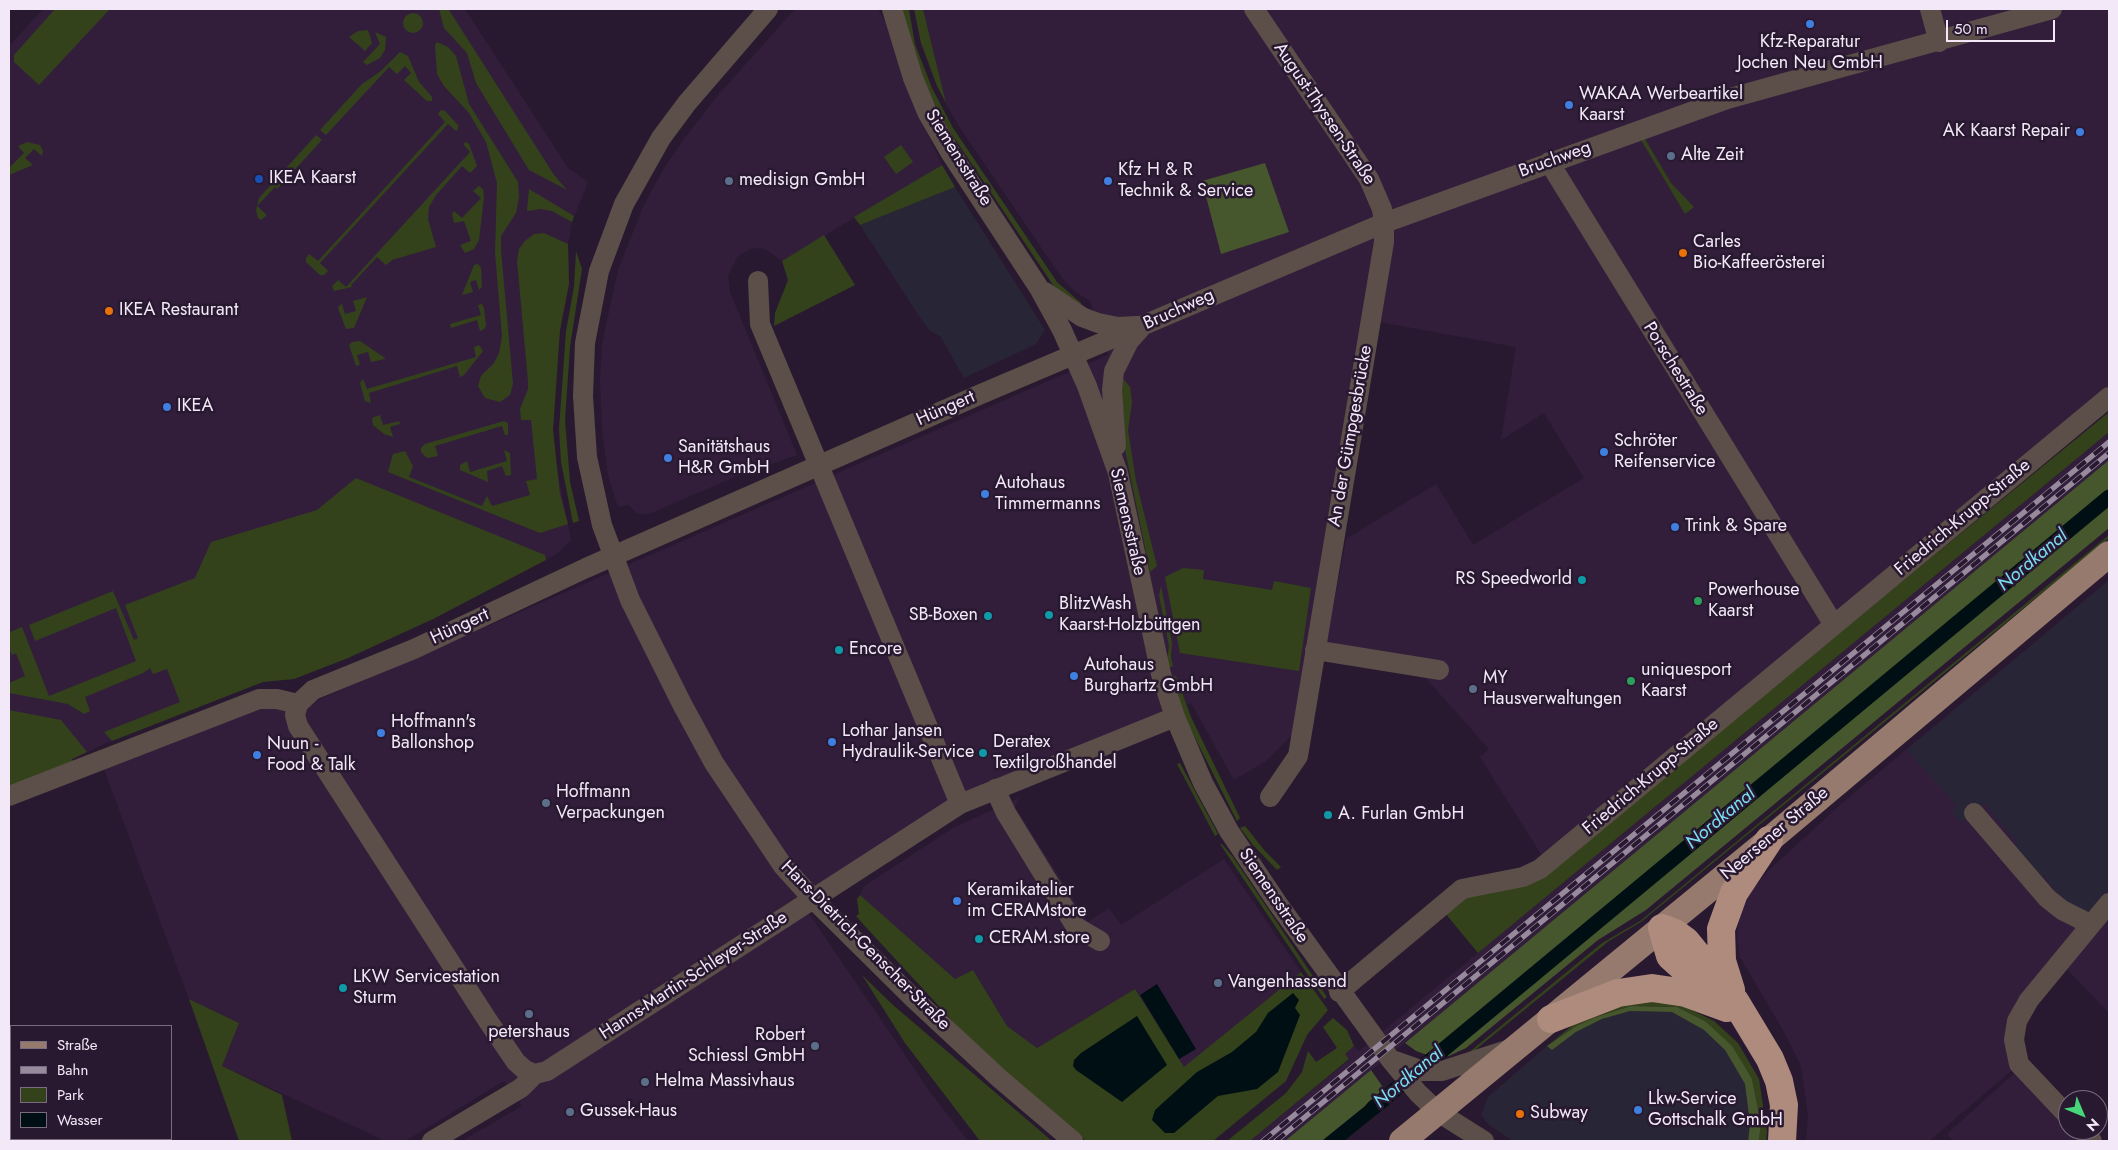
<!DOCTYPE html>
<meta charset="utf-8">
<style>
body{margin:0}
#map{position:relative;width:2118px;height:1150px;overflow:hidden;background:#291930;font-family:Jost,sans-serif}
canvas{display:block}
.frame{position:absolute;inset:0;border:10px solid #f3e8f8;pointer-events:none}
.legend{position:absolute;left:10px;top:1025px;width:162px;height:115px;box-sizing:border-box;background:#291930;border:1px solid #7a6c80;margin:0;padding:6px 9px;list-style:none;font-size:15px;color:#f3e8f8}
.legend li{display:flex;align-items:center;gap:10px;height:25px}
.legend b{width:25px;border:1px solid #7a6c80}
.north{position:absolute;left:2058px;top:1090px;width:50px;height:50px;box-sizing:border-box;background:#291930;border:1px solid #7a6c80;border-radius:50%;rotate:135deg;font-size:14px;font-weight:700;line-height:20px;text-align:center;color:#f3e8f8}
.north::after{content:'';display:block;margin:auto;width:18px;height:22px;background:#45d77a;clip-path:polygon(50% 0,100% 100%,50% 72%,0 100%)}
.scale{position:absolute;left:1946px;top:20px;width:109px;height:22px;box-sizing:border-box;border:2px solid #f3e8f8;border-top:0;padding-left:6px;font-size:15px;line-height:18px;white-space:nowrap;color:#f3e8f8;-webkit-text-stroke:4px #291930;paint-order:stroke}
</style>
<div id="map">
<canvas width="2118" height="1150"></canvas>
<div class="frame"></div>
<ul class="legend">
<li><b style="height:6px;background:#977a6e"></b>Straße</li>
<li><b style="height:6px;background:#988a9d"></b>Bahn</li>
<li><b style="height:14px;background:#33421b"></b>Park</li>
<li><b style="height:14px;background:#000f13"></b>Wasser</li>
</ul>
<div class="north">N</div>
<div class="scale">50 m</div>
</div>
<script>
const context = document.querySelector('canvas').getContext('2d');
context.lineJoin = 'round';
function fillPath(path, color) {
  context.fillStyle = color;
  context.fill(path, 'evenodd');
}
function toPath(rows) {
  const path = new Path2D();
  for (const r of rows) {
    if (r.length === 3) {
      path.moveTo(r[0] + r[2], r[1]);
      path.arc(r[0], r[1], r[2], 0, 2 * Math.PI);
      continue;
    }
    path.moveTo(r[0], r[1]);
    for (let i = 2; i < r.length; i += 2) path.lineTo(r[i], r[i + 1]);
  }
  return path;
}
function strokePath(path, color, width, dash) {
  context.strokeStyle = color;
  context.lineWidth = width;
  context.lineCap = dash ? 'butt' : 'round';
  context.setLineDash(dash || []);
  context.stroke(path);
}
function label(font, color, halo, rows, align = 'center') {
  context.font = font + ' Jost,sans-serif';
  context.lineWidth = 5;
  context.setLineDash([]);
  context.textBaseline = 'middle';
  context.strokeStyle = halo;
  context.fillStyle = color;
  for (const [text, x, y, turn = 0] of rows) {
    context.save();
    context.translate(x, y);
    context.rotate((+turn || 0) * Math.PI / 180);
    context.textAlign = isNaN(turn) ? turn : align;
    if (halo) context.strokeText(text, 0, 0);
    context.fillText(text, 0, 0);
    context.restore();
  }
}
const built = toPath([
 [43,9,465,9,568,168,588,182,572,222,568,244,569,284,560,330,555,397,553,430,556,464,571,540,558,553,433,619,348,658,294,679,263,682,184,712,106,743,9,791,9,46],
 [795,9,878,9,887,25,920,117,942,165,782,261,767,250,759,248,750,249,737,257,728,276,730,292,797,455,737,476,649,514,638,514,628,505,618,507,608,475,602,430,600,381,602,344,618,270,644,205,664,168,684,139,719,94],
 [923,9,2109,9,2109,391,1544,859,1480,757,1489,749,1422,674,1324,657,1346,539,1436,484,1473,545,1584,478,1544,413,1501,440,1516,347,1363,319,1295,732,1266,761,1234,780,1191,703,956,800,799,899,930,1092,968,1141,462,1141,522,1106,504,1081,405,1141,386,1141,222,1066,239,1023,189,999,104,769,260,708,307,705,1108,355,1090,301,1074,291,1062,278,958,125,946,103],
 [2109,432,2109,460,1405,1043,1285,1141,1250,1141,1349,1060,1344,1054,1354,1046,1359,1051],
 [2109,580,2109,1013,2060,962,2029,1000,2019,1064,1929,1141,1806,1141,1808,1116,1801,1066,1784,1032,1740,957,1737,935,1740,914,1750,893,1767,872,1841,804],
 [1019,798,1015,807,1088,922,1109,908,1121,925,1224,859,1301,972,1184,1068,1135,989,1037,1048,1007,1026,973,970,955,980,860,895,863,887,953,828],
 [2021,1067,2068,1116,2068,1130,2082,1130,2092,1141,1953,1141,1947,1134]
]);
const industrial = toPath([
 [955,187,1045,330,1036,344,964,378,941,337,929,330,917,313,860,225],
 [2109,580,2109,890,2087,914,2072,910,2043,875,2037,879,2013,849,2018,844,1985,804,1961,823,1951,811,1956,805,1907,750],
 [1630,1011,1672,1012,1704,1030,1725,1050,1745,1084,1750,1124,1748,1141,1513,1141,1489,1125,1481,1115,1488,1097,1547,1046,1552,1050,1576,1032,1602,1019]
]);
const green = toPath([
 [55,9,110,9,39,85,14,62,14,55],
 [439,9,449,10,554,175,567,190,529,170,476,83,467,53,444,28],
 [902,9,909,9,915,44,932,88,953,128,1057,282,1081,303,1081,308,1067,299,1053,285,949,130,928,92,909,41],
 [914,9,923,9,946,103,937,86,921,43],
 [413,23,10],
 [368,30,372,43,365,51,349,37,358,31],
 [375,32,386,37,385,50,380,58,367,65,363,62,380,44],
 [437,42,448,47,456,56,469,104,518,182,519,197,516,213,501,236,501,250,513,384,510,395,500,402,485,398,478,386,481,376,494,363,499,353,502,336,495,253,497,183,486,142,469,113,444,86,437,74,435,45],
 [400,52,408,56,419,82,432,97,432,101,427,101,404,80,411,73,405,66,397,74,389,67,326,135,320,130,362,84,381,71],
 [441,110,445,111,458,125,458,129,456,131,448,124,320,263,328,271,324,275,320,275,306,262,306,258,309,254,318,261,445,122,438,114],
 [316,135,322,140,277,189,275,187,257,206,267,215,261,220,258,218,256,210,259,198],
 [1645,139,1671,183,1694,207,1685,214,1641,140],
 [27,142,40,145,43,151,42,156,34,149,25,158,33,165,9,175,9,168,24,153,18,146],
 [466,142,469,144,477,166,470,173,462,166,436,195,429,207,428,219,436,247,392,260,386,265,377,257,351,285,352,287,334,291,332,286,338,280,346,287,470,152,463,144],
 [901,145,913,162,896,174,884,157],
 [942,165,955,187,860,225,854,217],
 [479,186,483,189,484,197,479,240,474,249,465,253,460,245,471,241,464,221,454,223,452,214,454,211,462,218,481,198,473,191],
 [529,189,574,216,572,222,552,211,541,209,527,211],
 [544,233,568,244,569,284,560,330,553,430,560,494,568,524,540,533,388,472,393,454,405,451,413,466,409,477,482,506,487,496,492,506,530,495,526,481,537,479,531,420,521,420,520,409,528,389,528,381,517,261,519,249,525,241,534,234],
 [824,235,855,285,774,326,775,313,788,280,782,261],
 [576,251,582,269,570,347,565,420,570,482,579,521,573,523,561,462,559,429,566,331,574,287],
 [478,264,481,268,482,287,479,290,476,280,470,282,473,292,462,295,474,265],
 [367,297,354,328,346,329,338,308,340,305,342,304,345,314,356,311,353,301],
 [482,304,484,308,486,326,484,329,480,331,477,320,451,328,450,324,481,315,478,305],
 [360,341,385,358,385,359,371,362,368,352,357,355,360,365,356,366,349,345,352,342],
 [479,345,483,351,464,375,460,377,457,366,369,393,371,403,365,401,360,383,363,379,367,389,476,357,474,347],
 [1120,375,1130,387,1132,402,1128,430,1136,481,1157,566,1150,572,1120,425],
 [2109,412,2109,432,1478,953,1445,913,1465,898,1543,876],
 [380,415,383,425,399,421,400,424,390,427,393,437,384,434,373,425,372,418],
 [504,421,508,423,508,435,505,435,502,426,435,446,438,456,427,458,421,452,421,448,425,444],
 [504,450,510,453,511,475,506,476,502,466,487,471,488,482,460,470,460,465,467,461,470,472,507,461],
 [356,478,545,555,546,560,433,619,348,658,294,679,263,682,112,741,104,732,180,702,167,669,153,674,150,668,143,673,85,697,90,711,84,714,68,704,9,693,9,683,25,676,16,653,12,655,9,648,10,632,22,627,49,696,136,661,116,608,35,641,29,625,113,591,134,640,138,638,125,605,195,578,211,542,317,510],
 [2109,535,2109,538,1641,922,1609,941,1469,1055,1468,1053,1602,943,1640,921],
 [1183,568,1204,570,1203,579,1272,590,1274,581,1311,588,1299,671,1180,653,1165,577],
 [1161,586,1172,643,1171,657,1173,666,1169,668,1167,659,1169,646,1159,595],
 [1176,676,1191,717,1240,818,1237,821,1186,720,1171,677],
 [9,710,61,720,87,752,72,759,74,765,9,791],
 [1180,763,1218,834,1215,836,1177,764],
 [1245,826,1265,851,1281,867,1277,870,1253,845,1240,828],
 [1220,844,1222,844,1233,857,1327,997,1324,999],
 [860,895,955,979,973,970,1007,1026,1037,1048,1135,989,1184,1067,1301,972,1328,1010,1307,1035,1286,1081,1213,1141,1086,1141,1012,1078,960,1029,863,924,856,916,859,914,857,899],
 [862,975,893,1005,1052,1141,980,1141,905,1043],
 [189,999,239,1023,222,1066,282,1095,292,1141,239,1141],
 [1631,1001,1675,1002,1714,1021,1738,1043,1759,1079,1767,1132,1766,1141,1759,1141,1761,1123,1752,1079,1705,1021,1677,1007,1631,1006,1596,1017,1576,1026,1547,1046,1573,1025],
 [1333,1018,1347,1030,1354,1046,1345,1054,1349,1059,1250,1141,1227,1141,1286,1093,1302,1072,1308,1051,1316,1062,1337,1048,1323,1027]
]);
const forest = toPath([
 [1265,163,1289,232,1221,254,1202,181],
 [2109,460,2109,528,1646,910,1598,940,1466,1048,1449,1056,1430,1056,1416,1051,1405,1043],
 [1631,1006,1677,1007,1705,1021,1732,1046,1752,1079,1761,1123,1759,1141,1748,1141,1750,1124,1745,1084,1725,1050,1704,1030,1672,1012,1630,1011,1602,1019,1576,1032,1552,1050,1547,1046,1576,1026,1596,1017],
 [1371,1070,1385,1090,1322,1141,1285,1141]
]);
const water = toPath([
 [1157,984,1196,1049,1179,1059,1140,995],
 [1293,993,1299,1000,1295,1008,1300,1015,1278,1072,1257,1089,1218,1096,1174,1133,1165,1133,1152,1120,1155,1110,1197,1072,1232,1052,1256,1032,1268,1013],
 [1137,1016,1167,1065,1122,1102,1076,1070,1073,1066,1074,1060,1081,1053],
 [1385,1090,1391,1103,1344,1141,1322,1141]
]);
const canal = toPath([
 [1373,1108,2109,497]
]);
const minor = toPath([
 [768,9,687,103,661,138,624,204,599,271,585,343,583,396,587,457,602,525,630,600,682,704,714,763,783,866,813,899,913,998,999,1078,1073,1141],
 [892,9,913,78,927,112,950,152,1039,288,1062,330,1087,386,1118,473,1161,674,1175,717,1203,783,1229,831,1278,904,1390,1059,1418,1093,1438,1112,1484,1141],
 [1254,9,1369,179,1382,209,1384,223,1384,242,1298,756,1270,797],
 [1930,9,1939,42],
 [1549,162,1834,625],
 [758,281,760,324,960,804],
 [1045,292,1082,317,1098,323,1118,327,1137,326],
 [1116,446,1112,390,1114,371,1129,341,1140,329],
 [1315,650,1439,670],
 [1175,717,960,804,547,1071,535,1074,525,1070,516,1062,488,1021,298,726,295,715,298,704,313,690,414,649,586,568,981,394,1384,223,1727,99,2052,9],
 [995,789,1006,813,1076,927,1100,941],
 [9,796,259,699,277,699,298,704],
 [1974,813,2047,898,2062,910,2090,924],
 [1339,992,1462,889,1523,877,1540,869,2109,397],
 [1392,1060,1423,1071,1442,1071,1507,1050],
 [2068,1116,2019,1064,2014,1040,2017,1021,2029,1000,2109,903],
 [2082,1130,2092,1141],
 [432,1141,521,1088,535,1074]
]);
const major = toPath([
 [1402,1141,1769,840,2109,554]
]);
const highway = toPath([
 [1662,928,1675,933,1686,941,1735,1001,1770,1059,1779,1081,1784,1105,1782,1141],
 [1662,928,1670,956,1707,989],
 [1731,990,1722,961,1721,929,1734,893,1769,840],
 [1551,1019,1618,993,1652,988,1686,993,1727,1008]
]);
const rail = toPath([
 [1263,1141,2109,442],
 [1276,1141,2109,453]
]);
const markers = [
 [1810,24,5,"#3f7fe0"],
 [1569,105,5,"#3f7fe0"],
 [2080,132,5,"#3f7fe0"],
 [1671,156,5,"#5c6f8a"],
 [259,179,5,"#1a4fb4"],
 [729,181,5,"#5c6f8a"],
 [1108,181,5,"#3f7fe0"],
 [1683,253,5,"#e8710a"],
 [109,311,5,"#e8710a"],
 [167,407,5,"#3f7fe0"],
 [1604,452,5,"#3f7fe0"],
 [668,458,5,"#3f7fe0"],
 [985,494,5,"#3f7fe0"],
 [1675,527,5,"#3f7fe0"],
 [1582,580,5,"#0f9aa8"],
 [1698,601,5,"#2e9e5b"],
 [1049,615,5,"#0f9aa8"],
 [988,616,5,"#0f9aa8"],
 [839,650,5,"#0f9aa8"],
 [1074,676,5,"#3f7fe0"],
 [1631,681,5,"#2e9e5b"],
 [1473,689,5,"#5c6f8a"],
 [381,733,5,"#3f7fe0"],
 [832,742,5,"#3f7fe0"],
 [983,753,5,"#0f9aa8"],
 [257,755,5,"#3f7fe0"],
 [546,803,5,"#5c6f8a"],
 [1328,815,5,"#0f9aa8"],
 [957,901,5,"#3f7fe0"],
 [979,939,5,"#0f9aa8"],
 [1218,983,5,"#5c6f8a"],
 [343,988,5,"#0f9aa8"],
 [529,1014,5,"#5c6f8a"],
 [815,1046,5,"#5c6f8a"],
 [645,1082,5,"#5c6f8a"],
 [1638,1110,5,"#3f7fe0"],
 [570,1112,5,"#5c6f8a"],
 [1520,1114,5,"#e8710a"]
];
const poiNames = [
 ["Kfz-Reparatur",1810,43,"center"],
 ["Jochen Neu GmbH",1810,64,"center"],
 ["WAKAA Werbeartikel",1579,95],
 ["Kaarst",1579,116],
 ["AK Kaarst Repair",2070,132,"right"],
 ["Alte Zeit",1681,156],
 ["Kfz H & R",1118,171],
 ["Technik & Service",1118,192],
 ["IKEA Kaarst",269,179],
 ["medisign GmbH",739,181],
 ["Carles",1693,243],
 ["Bio-Kaffeerösterei",1693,264],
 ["IKEA Restaurant",119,311],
 ["IKEA",177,407],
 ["Schröter",1614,442],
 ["Reifenservice",1614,463],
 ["Sanitätshaus",678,448],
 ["H&R GmbH",678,469],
 ["Autohaus",995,484],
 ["Timmermanns",995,505],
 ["Trink & Spare",1685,527],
 ["RS Speedworld",1572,580,"right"],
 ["Powerhouse",1708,591],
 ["Kaarst",1708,612],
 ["BlitzWash",1059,605],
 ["Kaarst-Holzbüttgen",1059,626],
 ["SB-Boxen",978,616,"right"],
 ["Encore",849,650],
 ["Autohaus",1084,666],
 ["Burghartz GmbH",1084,687],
 ["uniquesport",1641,671],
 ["Kaarst",1641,692],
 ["MY",1483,679],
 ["Hausverwaltungen",1483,700],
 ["Hoffmann's",391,723],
 ["Ballonshop",391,744],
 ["Lothar Jansen",842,732],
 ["Hydraulik-Service",842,753],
 ["Deratex",993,743],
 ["Textilgroßhandel",993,764],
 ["Nuun -",267,745],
 ["Food & Talk",267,766],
 ["Hoffmann",556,793],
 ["Verpackungen",556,814],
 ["A. Furlan GmbH",1338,815],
 ["Keramikatelier",967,891],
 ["im CERAMstore",967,912],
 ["CERAM.store",989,939],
 ["LKW Servicestation",353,978],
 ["Sturm",353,999],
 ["Vangenhassend",1228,983],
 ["petershaus",529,1033,"center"],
 ["Robert",805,1036,"right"],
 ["Schiessl GmbH",805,1057,"right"],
 ["Helma Massivhaus",655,1082],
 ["Lkw-Service",1648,1100],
 ["Gottschalk GmbH",1648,1121],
 ["Gussek-Haus",580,1112],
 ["Subway",1530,1114]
];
const streetNames = [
 ["August-Thyssen-Straße",1324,114,56],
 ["Siemensstraße",958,158,58],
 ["Bruchweg",1555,160,-20],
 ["Bruchweg",1179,310,-24],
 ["Porschestraße",1675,369,58],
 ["Hüngert",946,409,-24],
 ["An der Gümpgesbrücke",1351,436,-80],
 ["Friedrich-Krupp-Straße",1963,518,-40],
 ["Siemensstraße",1127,522,77],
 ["Hüngert",460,627,-25],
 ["Friedrich-Krupp-Straße",1651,777,-40],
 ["Neersener Straße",1775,834,-40],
 ["Siemensstraße",1273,896,56],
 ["Hans-Dietrich-Genscher-Straße",865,946,45],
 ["Hanns-Martin-Schleyer-Straße",694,976,-33]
];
const waterNames = [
 ["Nordkanal",2033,561,-40],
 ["Nordkanal",1721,819,-40],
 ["Nordkanal",1409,1078,-40]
];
fillPath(built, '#321e3b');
fillPath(industrial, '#282536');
fillPath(green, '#33421b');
fillPath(forest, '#46562d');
fillPath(water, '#000f13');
strokePath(canal, '#000f13', 15);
strokePath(minor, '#5c4e48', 20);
strokePath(major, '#977a6e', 26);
strokePath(highway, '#af8b7d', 28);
strokePath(rail, '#988a9d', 5.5);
strokePath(rail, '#291930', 4, [11]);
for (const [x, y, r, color] of markers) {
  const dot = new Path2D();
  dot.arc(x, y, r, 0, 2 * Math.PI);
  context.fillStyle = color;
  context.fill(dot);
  strokePath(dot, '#291930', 2);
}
label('18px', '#f3e8f8', '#291930', poiNames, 'left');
label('18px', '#f3e8f8', '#291930', streetNames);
label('italic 19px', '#7bddf4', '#291930', waterNames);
</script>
